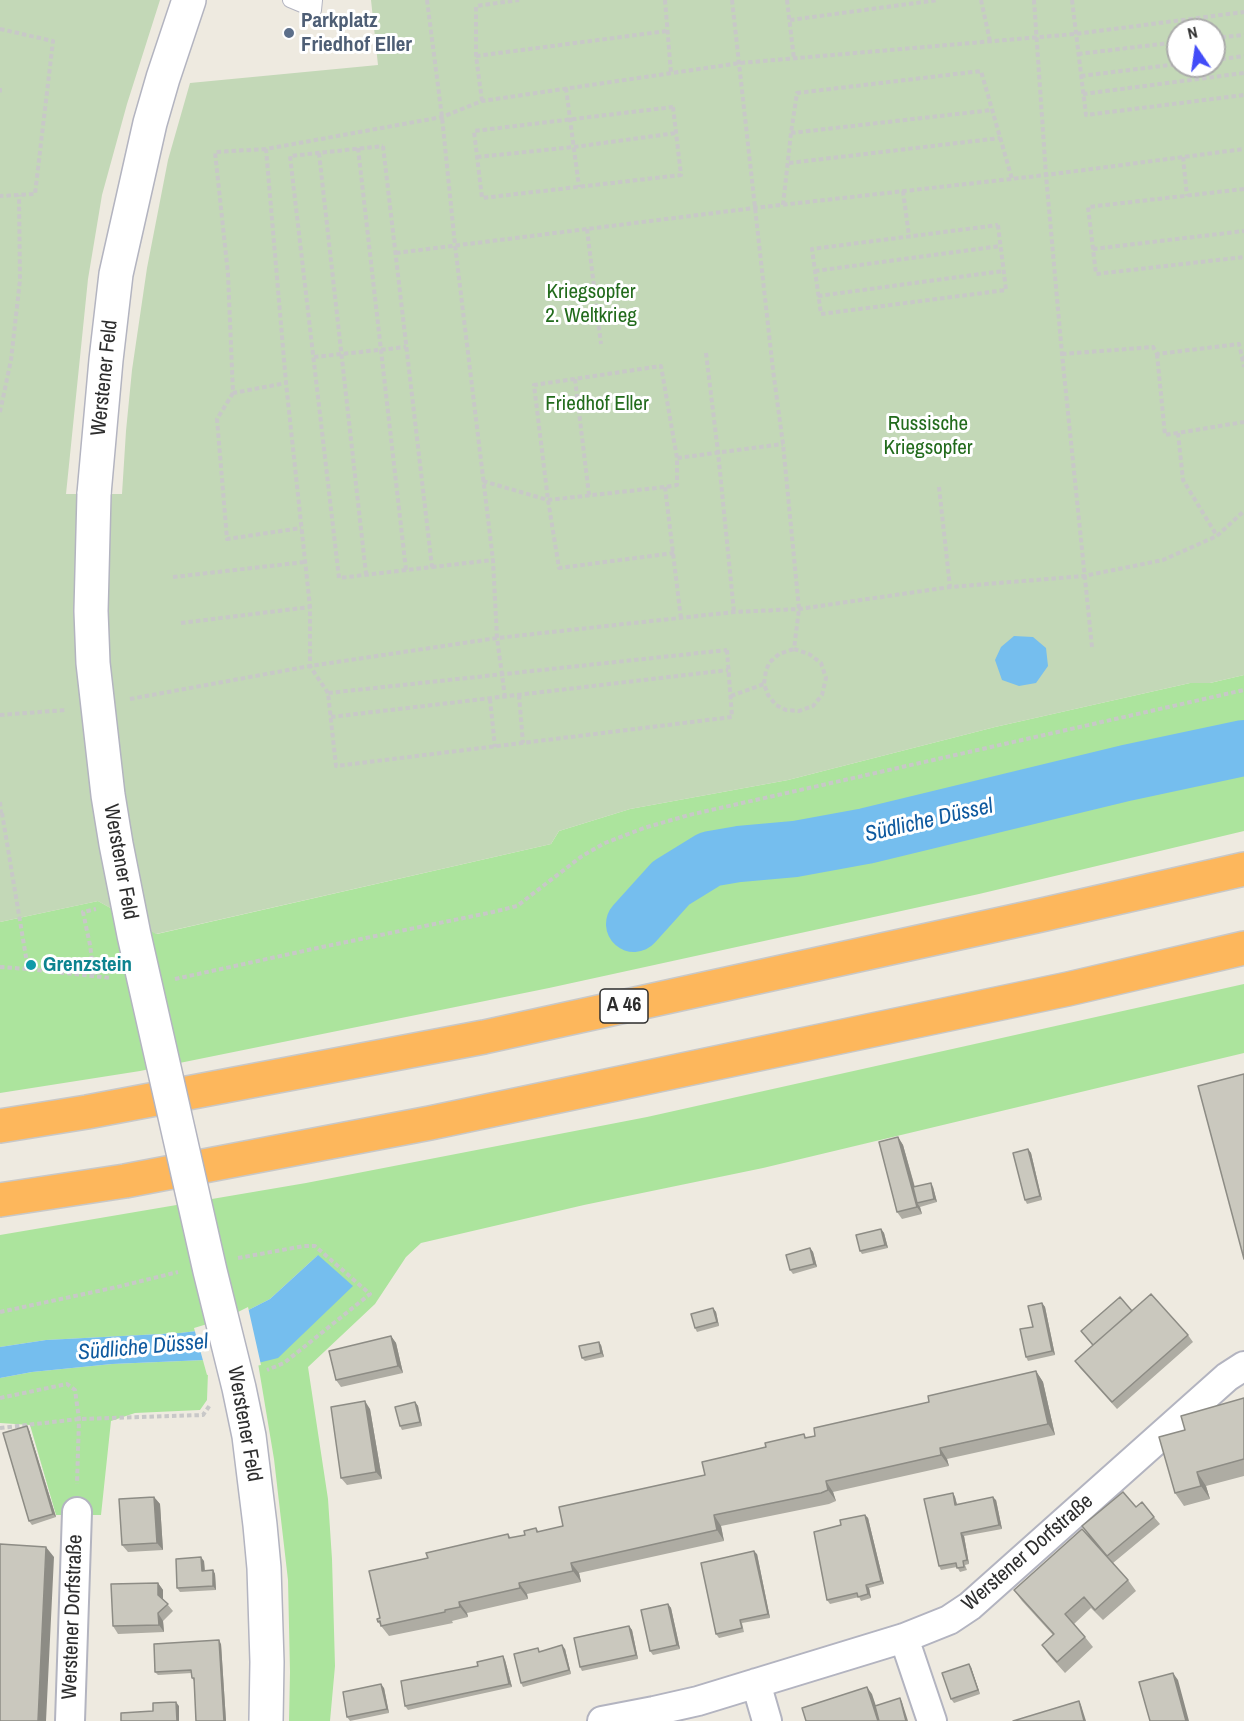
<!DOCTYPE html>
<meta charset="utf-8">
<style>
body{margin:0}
#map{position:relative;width:1244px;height:1721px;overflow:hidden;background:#eeeae0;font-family:"Archivo Narrow",sans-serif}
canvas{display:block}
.north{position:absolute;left:1166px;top:18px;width:60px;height:60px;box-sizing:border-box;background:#fff;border:2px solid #ababab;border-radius:50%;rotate:347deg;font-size:16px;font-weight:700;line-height:24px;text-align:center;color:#2d2d2d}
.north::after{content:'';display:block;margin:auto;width:21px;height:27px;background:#424cf8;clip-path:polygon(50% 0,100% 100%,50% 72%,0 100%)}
</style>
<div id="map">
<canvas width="1244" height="1721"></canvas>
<div class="north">N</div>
</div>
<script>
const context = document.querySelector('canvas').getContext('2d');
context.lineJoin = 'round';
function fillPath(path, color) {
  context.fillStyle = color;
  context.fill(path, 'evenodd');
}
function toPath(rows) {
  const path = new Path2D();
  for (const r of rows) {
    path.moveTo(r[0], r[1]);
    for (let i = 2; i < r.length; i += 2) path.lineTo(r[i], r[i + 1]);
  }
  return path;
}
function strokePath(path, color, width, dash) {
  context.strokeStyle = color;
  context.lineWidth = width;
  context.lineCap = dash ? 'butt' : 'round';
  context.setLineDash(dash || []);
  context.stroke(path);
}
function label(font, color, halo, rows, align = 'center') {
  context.font = font + ' "Archivo Narrow",sans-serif';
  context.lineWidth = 6;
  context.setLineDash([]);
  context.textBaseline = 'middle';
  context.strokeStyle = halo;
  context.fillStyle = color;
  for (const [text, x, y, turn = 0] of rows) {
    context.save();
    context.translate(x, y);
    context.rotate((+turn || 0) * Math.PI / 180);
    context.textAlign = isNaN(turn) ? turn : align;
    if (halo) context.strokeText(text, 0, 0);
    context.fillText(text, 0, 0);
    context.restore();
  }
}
const green = toPath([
 [1244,675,1244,743,852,828,722,846,694,854,622,921,633,928,696,876,1244,756,1244,831,979,894,549,988,140,1071,0,1093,0,922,98,901,157,934,551,844,559,831,630,809,788,780,995,727,1190,683,1210,683],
 [1244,984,1244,1053,763,1168,584,1205,421,1243,406,1257,375,1304,308,1367,328,1499,332,1559,335,1666,330,1721,289,1721,290,1672,288,1580,274,1459,258,1363,318,1255,270,1299,225,1322,197,1331,180,1333,46,1340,0,1347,0,1235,306,1183,647,1117],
 [205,1360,208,1372,207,1400,200,1410,135,1413,111,1421,101,1515,56,1515,30,1425,0,1423,0,1378,32,1372,112,1364]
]);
const cemetery = toPath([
 [0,0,160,0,127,104,102,195,88,279,66,494,122,494,126,431,132,370,147,268,168,160,190,83,378,65,371,0,1244,0,1244,675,1210,683,1190,683,995,727,788,780,630,809,559,831,551,844,156,934,98,901,0,922],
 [1178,30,1214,30,1214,66,1178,66]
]);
const water = toPath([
 [1014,636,1033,637,1046,648,1048,666,1036,683,1019,686,1002,680,995,660,1001,647],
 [318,1255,353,1286,278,1358,258,1363,205,1360,112,1364,32,1372,0,1378,0,1347,46,1340,180,1333,197,1331,225,1322,270,1299]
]);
const pier = toPath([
 [248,1307,261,1365,207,1375,194,1328,224,1319]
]);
const river = toPath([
 [634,924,671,883,710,859,739,854,795,849,866,836,1126,773,1244,748]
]);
const path = toPath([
 [427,0,442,117,455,245,493,560,497,638,505,697],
 [665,0,671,73],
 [732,0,773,370,783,444,799,609,794,649],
 [787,0,794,59],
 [981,0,990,41],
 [1034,0,1046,175,1062,354,1092,647],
 [1072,0,1086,115,1244,95],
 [790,20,938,0],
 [0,29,53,41,35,194,0,196],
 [1214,38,1244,35],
 [1078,54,1178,42],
 [476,56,667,31],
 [1214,60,1244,56],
 [1081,76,1178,64],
 [0,88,0,93],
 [566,88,579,187],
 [1083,94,1244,73],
 [482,101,476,56,476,6,519,0],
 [673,107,681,175,482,198,474,131,673,107],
 [791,133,992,110],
 [383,146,432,567,339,578,290,156,383,146],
 [358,148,406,570],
 [266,149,215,152,228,274,233,393,286,383],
 [319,153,366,574],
 [477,157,574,147,676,133],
 [1183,157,1187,196],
 [789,163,1000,138],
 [1244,189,1088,207,1096,274,1244,257],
 [903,191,909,236],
 [783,205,791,133,797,93,981,71,1012,179],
 [998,225,1006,290,821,314,812,249,998,225],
 [587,229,601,344],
 [1093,249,1244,231],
 [396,253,754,208,1046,175,1244,149],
 [815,271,1000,246],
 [818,296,1003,271],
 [706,353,718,452,734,612],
 [1062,354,1153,347,1157,354,1239,344,1242,357,1244,358],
 [1157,354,1165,435,1244,422],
 [314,357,406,347],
 [1242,357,1244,367],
 [575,379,589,495],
 [233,393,217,419,227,539,301,528],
 [0,412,11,360,20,280,19,195],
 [1178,433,1183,480,1217,536],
 [483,481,548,500,665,487,677,485,677,458,783,444],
 [665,487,681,619],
 [939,487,950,587],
 [674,553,559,568,548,500,534,385,661,366,677,458],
 [432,567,493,560],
 [173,577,305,562],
 [181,623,310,607],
 [794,649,809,654,821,663,826,678,822,695,813,706,799,711,786,710,776,705,768,695,764,684,766,670,770,662,779,654,794,649],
 [727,650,732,717,336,766,328,693,727,650],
 [328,693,310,666,310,607,286,383,266,149,442,117,482,101,740,63,1075,34,1244,12],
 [519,695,523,743],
 [731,696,764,684],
 [130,699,310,666,497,638,734,612,799,609,950,587,1084,576,1163,560,1217,536,1244,511],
 [490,699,495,747],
 [0,715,66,710],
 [331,717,728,670],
 [0,802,1,813],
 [2,813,28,969],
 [0,967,28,969,111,978],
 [94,975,90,945,83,912,96,909],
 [175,979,322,947,493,912,517,906,582,856,605,843,644,828,689,815,1244,690],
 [238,1258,304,1246,315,1246,370,1294,284,1363,267,1370],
 [0,1312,117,1287,178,1272],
 [0,1398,67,1384,75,1390,79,1419,77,1484],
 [0,1428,79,1419,203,1415,210,1405]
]);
const lane = toPath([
 [290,0,314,10,315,0]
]);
const street = toPath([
 [904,1638,932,1721],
 [756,1683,767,1721],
 [70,1721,77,1512],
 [602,1721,654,1711,698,1701,904,1638,949,1620,970,1606,1227,1377,1244,1366]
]);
const secondary = toPath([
 [94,494,106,360,116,274,150,123,163,78,189,0]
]);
const highway = toPath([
 [0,1126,87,1112,484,1037,1037,916,1244,869],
 [0,1200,125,1181,430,1123,1068,989,1244,948]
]);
const secondaryBridge = toPath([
 [94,494,91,611,93,663,108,795,116,844,134,935,210,1271,239,1388,249,1436,260,1525,264,1568,267,1662,266,1721]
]);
const wall = toPath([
 [898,1137,903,1145,915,1187,933,1187,937,1202,920,1207,922,1214,902,1219,897,1212],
 [1028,1149,1031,1153,1042,1200,1027,1204,1025,1200],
 [881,1229,884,1233,888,1248,862,1254,860,1251],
 [810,1248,813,1252,817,1267,793,1274,790,1270],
 [1042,1303,1045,1307,1055,1355,1028,1361,1026,1357,1033,1327],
 [713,1308,716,1312,719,1326,697,1332,695,1328],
 [1132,1311,1188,1335,1193,1342,1117,1409,1080,1368,1075,1361,1093,1346,1081,1331],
 [391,1336,396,1343,403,1373,341,1387,336,1380],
 [601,1345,604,1357,585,1361,582,1358],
 [1036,1371,1043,1382,1055,1435,947,1459,949,1466,833,1492,836,1501,829,1504,721,1526,724,1541,579,1573,581,1582,527,1594,528,1599,467,1613,468,1617,452,1621,453,1623,389,1636,378,1622,428,1558,508,1534,511,1538,525,1535,536,1528,539,1532,563,1526,705,1475,766,1447,804,1434,806,1438,815,1436],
 [1244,1398,1244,1476,1206,1486,1210,1499,1184,1506,1175,1493,1185,1430],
 [415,1402,418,1406,422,1426,402,1430,400,1426],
 [370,1409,382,1479,347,1485,341,1478],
 [29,1430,56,1517,32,1525,29,1521],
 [953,1493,955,1497,957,1504,996,1500,1002,1529,964,1536,969,1564,965,1565,967,1570,960,1572,957,1567,941,1570,939,1566],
 [154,1497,160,1504,163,1550,128,1552,122,1545],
 [1136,1507,1154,1517,1160,1524,1113,1563,1128,1580,1136,1591,1103,1620,1091,1608,1074,1624,1085,1637,1093,1647,1065,1673,1049,1655,1042,1645,1053,1635,1022,1601,1014,1590,1105,1554,1082,1526],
 [865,1515,868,1518,884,1584,869,1588,871,1598,861,1601,859,1597,830,1604,827,1600,841,1525],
 [757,1554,770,1618,742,1623,744,1632,719,1638,716,1634],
 [204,1561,205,1571,213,1570,215,1574,216,1590,180,1592,177,1588],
 [158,1583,163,1590,163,1599,173,1611,163,1621,164,1632,118,1634,113,1626],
 [668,1604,671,1608,680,1649,653,1655,650,1651],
 [629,1626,632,1630,638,1659,582,1671,580,1667],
 [221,1644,226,1721,196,1721,194,1681,192,1678,192,1673,158,1675,155,1672],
 [565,1649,571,1674,523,1687,521,1683,540,1651],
 [505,1660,512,1687,408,1710,405,1706,478,1666],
 [971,1667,980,1694,954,1703,951,1699],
 [384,1688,389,1713,350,1721,347,1717]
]);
const shadedWall = toPath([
 [898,1137,903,1145,919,1203,917,1203,920,1207,922,1214,917,1207],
 [1028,1149,1031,1153,1042,1200,1040,1196],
 [931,1183,933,1187,937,1202,934,1199],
 [881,1229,884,1233,888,1248,885,1245],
 [810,1248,813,1252,817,1267,814,1264],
 [1042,1303,1045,1307,1055,1355,1052,1351],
 [713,1308,716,1312,719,1326,717,1322],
 [391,1336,396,1343,403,1373,398,1366],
 [599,1342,601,1345,604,1357,601,1353],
 [1036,1371,1043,1382,1055,1435,1048,1424],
 [365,1401,370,1409,382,1479,376,1472],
 [415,1402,418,1406,422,1426,420,1422],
 [27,1426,29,1430,56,1517,53,1514],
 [940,1448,947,1459,949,1466,941,1455],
 [1197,1472,1206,1486,1210,1499,1201,1486],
 [826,1481,833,1492,836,1501,828,1490],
 [953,1493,955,1497,958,1509,955,1505],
 [154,1497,160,1504,163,1550,157,1543],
 [993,1497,996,1500,1002,1529,999,1525],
 [714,1515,721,1526,724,1541,717,1530],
 [865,1515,868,1518,884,1584,881,1581],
 [961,1533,964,1536,969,1564,967,1560],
 [46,1547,54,1557,46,1721,38,1721],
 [754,1551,757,1554,770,1618,768,1614],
 [201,1557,204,1561,205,1575,202,1571],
 [571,1563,579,1573,581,1582,573,1571],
 [213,1570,215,1574,216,1590,213,1586],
 [158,1583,163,1590,163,1602,158,1595],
 [519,1583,527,1594,528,1599,520,1588],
 [866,1585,869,1588,871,1598,868,1594],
 [459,1602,467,1613,468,1617,460,1607],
 [668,1604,671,1608,680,1649,677,1645],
 [158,1613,163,1621,164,1632,159,1625],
 [629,1626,632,1630,638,1659,636,1655],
 [219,1640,221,1644,226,1721,224,1721],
 [562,1645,565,1649,571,1674,569,1670],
 [503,1656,505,1660,512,1687,509,1684],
 [969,1664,971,1667,980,1694,978,1690],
 [1173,1673,1178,1680,1189,1721,1186,1721],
 [381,1684,384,1688,389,1713,387,1709],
 [867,1687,872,1694,881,1721,878,1721],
 [900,1698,902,1702,908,1721,906,1721],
 [1079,1701,1081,1705,1086,1721,1084,1721],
 [176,1702,179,1706,179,1721,177,1721]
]);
const building = toPath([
 [1244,1074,1244,1259,1198,1086,1244,1074],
 [898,1137,917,1207,897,1212,879,1142,898,1137],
 [1028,1149,1040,1196,1025,1200,1013,1153,1028,1149],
 [931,1183,934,1199,917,1203,913,1187,931,1183],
 [881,1229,885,1245,860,1251,856,1235,881,1229],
 [810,1248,814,1264,790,1270,786,1255,810,1248],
 [1151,1294,1188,1335,1112,1402,1075,1361,1151,1294],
 [1120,1297,1132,1311,1093,1345,1081,1331,1120,1297],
 [1042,1303,1052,1351,1026,1357,1020,1329,1033,1327,1028,1306,1042,1303],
 [713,1308,717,1322,695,1328,691,1314,713,1308],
 [391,1336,398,1366,336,1380,329,1351,391,1336],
 [599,1342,601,1353,582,1358,579,1346,599,1342],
 [1036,1371,1048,1424,940,1448,941,1455,826,1481,828,1490,821,1493,714,1515,717,1530,571,1563,573,1571,519,1583,520,1588,459,1602,460,1607,445,1610,445,1612,381,1626,380,1621,378,1622,377,1619,380,1618,369,1571,428,1558,426,1553,508,1534,509,1538,525,1535,524,1531,536,1528,537,1532,563,1526,559,1507,705,1475,702,1462,766,1447,765,1443,804,1434,805,1438,815,1436,814,1428,929,1402,928,1396,1036,1371],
 [1244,1398,1244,1459,1197,1472,1201,1486,1175,1493,1159,1437,1185,1430,1181,1416,1244,1398],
 [365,1401,376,1472,341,1478,331,1407,365,1401],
 [415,1402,420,1422,400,1426,395,1407,415,1402],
 [27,1426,53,1514,29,1521,3,1433,27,1426],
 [1123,1492,1136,1507,1142,1502,1154,1517,1107,1556,1082,1526,1123,1492],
 [953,1493,955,1505,993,1497,999,1525,961,1533,967,1560,963,1561,964,1567,957,1568,956,1563,939,1566,924,1499,953,1493],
 [154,1497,157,1543,122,1545,119,1499,154,1497],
 [865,1515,881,1581,866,1585,868,1594,858,1597,857,1593,827,1600,814,1532,841,1525,840,1520,865,1515],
 [1082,1529,1128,1580,1095,1610,1084,1597,1065,1614,1085,1637,1057,1662,1042,1645,1054,1634,1014,1590,1082,1529],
 [0,1544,46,1547,38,1721,0,1721,0,1544],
 [754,1551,768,1614,740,1620,742,1628,716,1634,701,1563,754,1551],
 [201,1557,202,1571,213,1570,213,1586,177,1588,176,1559,201,1557],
 [158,1583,158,1595,168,1604,158,1613,159,1625,113,1626,111,1584,158,1583],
 [668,1604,677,1645,650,1651,641,1610,668,1604],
 [629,1626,636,1655,580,1667,574,1638,629,1626],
 [219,1640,224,1721,196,1721,194,1678,192,1678,191,1670,155,1672,154,1644,219,1640],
 [562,1645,569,1670,521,1683,514,1654,538,1648,539,1652,562,1645],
 [503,1656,509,1684,405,1706,401,1681,478,1666,477,1662,503,1656],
 [969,1664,978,1690,951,1699,942,1673,969,1664],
 [1173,1673,1186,1721,1150,1721,1139,1682,1173,1673],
 [381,1684,387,1709,347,1717,343,1692,381,1684],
 [867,1687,878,1721,806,1721,802,1708,867,1687],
 [900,1698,906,1721,879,1721,875,1706,900,1698],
 [1079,1701,1084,1721,1013,1721,1079,1701],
 [176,1702,177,1721,121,1721,121,1713,153,1711,153,1703,176,1702]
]);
const markers = [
 [289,33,6,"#5c6f8a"],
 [31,965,6,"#0f9aa8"]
];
const shields = [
 [624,1006,48]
];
const shieldNames = [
 ["A 46",624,1006]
];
const serviceNames = [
 ["Parkplatz",301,21],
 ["Friedhof Eller",301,45]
];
const parkNames = [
 ["Kriegsopfer",591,292],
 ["2. Weltkrieg",591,316],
 ["Friedhof Eller",597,404],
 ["Russische",928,424],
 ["Kriegsopfer",928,448]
];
const streetNames = [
 ["Werstener Feld",105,378,-84],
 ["Werstener Feld",120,862,80],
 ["Werstener Feld",244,1424,80],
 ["Werstener Dorfstraße",1028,1553,-41],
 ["Werstener Dorfstraße",73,1617,-88]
];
const cultureNames = [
 ["Grenzstein",43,965]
];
const waterNames = [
 ["Südliche Düssel",929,821,-13],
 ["Südliche Düssel",143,1348,-5]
];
fillPath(green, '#ace49d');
fillPath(cemetery, '#c3d8b7');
fillPath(water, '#75beee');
fillPath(pier, '#eeeae0');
strokePath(river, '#75beee', 56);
strokePath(lane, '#b3b4c0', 16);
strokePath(street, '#b3b4c0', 32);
strokePath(secondary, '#b3b4c0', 36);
strokePath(highway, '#c8c8c8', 36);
strokePath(path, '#c8c8c8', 4, [4.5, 3]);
strokePath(lane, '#fff', 14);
strokePath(street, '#fff', 28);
strokePath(secondary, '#fff', 33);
strokePath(highway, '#fdb75c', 33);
strokePath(secondaryBridge, '#b3b4c0', 36, []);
strokePath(secondaryBridge, '#fff', 33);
fillPath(wall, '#aeaca3');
fillPath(shadedWall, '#8d8c85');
fillPath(building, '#cac8be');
strokePath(building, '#8d8c85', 1.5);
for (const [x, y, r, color] of markers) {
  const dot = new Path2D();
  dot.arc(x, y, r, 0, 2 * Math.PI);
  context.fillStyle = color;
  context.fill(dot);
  strokePath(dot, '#fff', 2);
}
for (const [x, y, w] of shields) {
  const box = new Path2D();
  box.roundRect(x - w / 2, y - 17, w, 34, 4.5);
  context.fillStyle = '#fff';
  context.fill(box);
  strokePath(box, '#2d2d2d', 1.5);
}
label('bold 20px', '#2d2d2d', null, shieldNames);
label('bold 21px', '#4e5e75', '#fff', serviceNames, 'left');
label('21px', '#226b1c', '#fff', parkNames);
label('21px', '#2d2d2d', '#fff', streetNames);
label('bold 21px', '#0d838f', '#fff', cultureNames, 'left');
label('italic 22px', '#0f5a9f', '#fff', waterNames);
</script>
